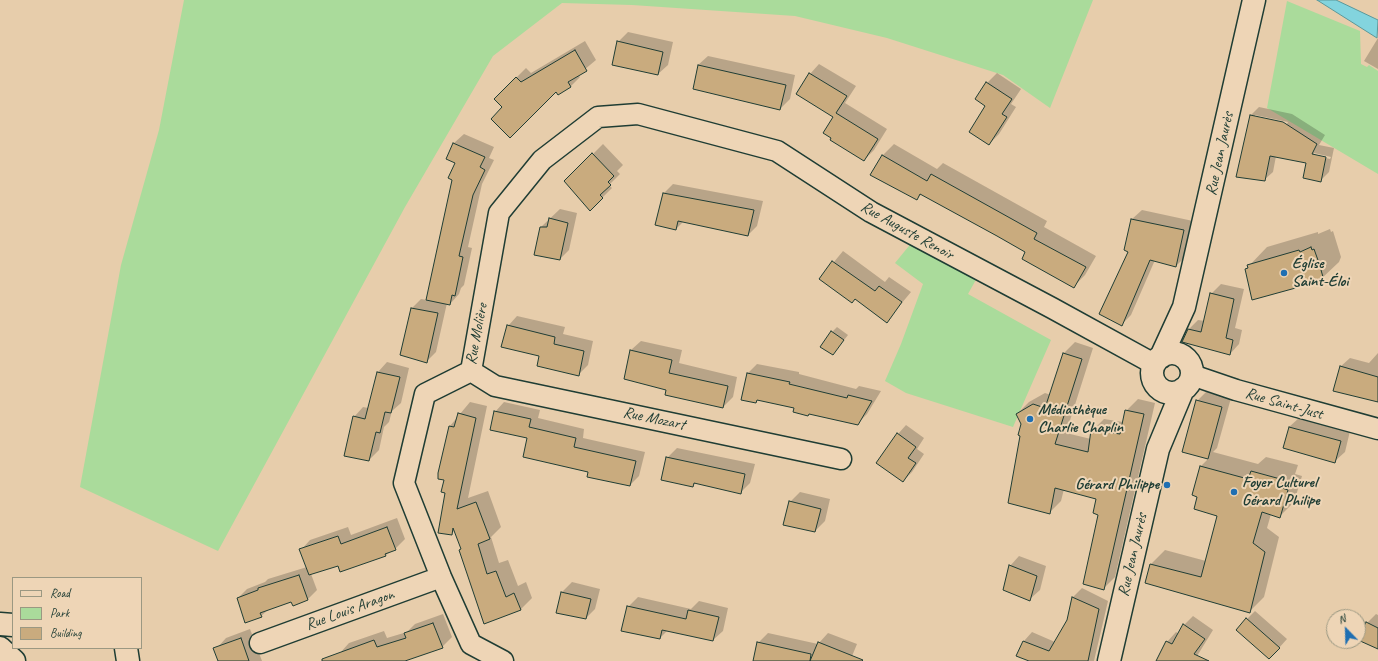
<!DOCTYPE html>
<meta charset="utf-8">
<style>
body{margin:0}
#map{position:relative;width:1378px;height:661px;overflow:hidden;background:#e7cdab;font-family:Caveat,sans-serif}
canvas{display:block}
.legend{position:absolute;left:12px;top:577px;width:130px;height:72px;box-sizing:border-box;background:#eed5b6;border:1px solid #9b9882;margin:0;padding:5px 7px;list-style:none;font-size:12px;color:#1f3d34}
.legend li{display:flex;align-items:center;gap:8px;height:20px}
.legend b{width:20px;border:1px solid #9b9882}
.north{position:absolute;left:1326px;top:609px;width:40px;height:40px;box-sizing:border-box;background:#eed5b6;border:1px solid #9b9882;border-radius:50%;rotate:337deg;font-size:11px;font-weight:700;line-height:16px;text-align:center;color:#1f3d34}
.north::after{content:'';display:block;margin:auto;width:14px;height:18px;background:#1f6fb2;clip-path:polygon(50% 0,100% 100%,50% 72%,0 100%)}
</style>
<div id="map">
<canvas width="1378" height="661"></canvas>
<ul class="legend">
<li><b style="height:5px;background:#eed5b6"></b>Road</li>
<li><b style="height:11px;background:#aadb9b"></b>Park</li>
<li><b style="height:11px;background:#c9ab7e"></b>Building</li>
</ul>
<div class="north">N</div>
</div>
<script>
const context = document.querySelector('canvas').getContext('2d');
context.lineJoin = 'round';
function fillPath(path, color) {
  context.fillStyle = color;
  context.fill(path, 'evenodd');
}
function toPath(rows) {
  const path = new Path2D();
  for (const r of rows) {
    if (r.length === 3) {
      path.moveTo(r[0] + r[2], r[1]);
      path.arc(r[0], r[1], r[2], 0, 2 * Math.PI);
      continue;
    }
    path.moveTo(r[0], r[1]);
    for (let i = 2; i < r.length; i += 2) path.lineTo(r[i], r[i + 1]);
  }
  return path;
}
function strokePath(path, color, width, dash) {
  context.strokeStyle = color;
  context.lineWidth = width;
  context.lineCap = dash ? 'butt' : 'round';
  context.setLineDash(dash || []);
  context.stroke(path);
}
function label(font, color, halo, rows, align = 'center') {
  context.font = font + ' Caveat,sans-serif';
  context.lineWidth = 4;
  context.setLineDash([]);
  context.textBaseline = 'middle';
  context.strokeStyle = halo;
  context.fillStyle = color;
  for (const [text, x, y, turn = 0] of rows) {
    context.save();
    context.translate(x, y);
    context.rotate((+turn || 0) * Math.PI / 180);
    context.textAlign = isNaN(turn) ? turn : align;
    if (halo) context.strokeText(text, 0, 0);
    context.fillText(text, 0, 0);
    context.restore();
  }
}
const green = toPath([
 [184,0,1093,0,1050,108,1003,75,887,38,795,16,632,5,562,3,493,56,405,207,218,551,80,487,121,265,159,130],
 [1287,1,1360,31,1361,64,1367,67,1369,65,1378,71,1378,174,1267,108],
 [913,241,978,276,968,294,1051,340,1013,427,906,393,885,381,901,344,923,284,895,263]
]);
const water = toPath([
 [1317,0,1336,0,1378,20,1377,38,1317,0]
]);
const shadow = toPath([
 [628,32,673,42,668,65,658,74,618,42],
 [1378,38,1378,69,1364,61],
 [585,41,596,60,578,75,580,77,570,87,503,107,495,99,526,68,531,73],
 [708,56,795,75,790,99,780,109,698,65],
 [819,64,856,86,845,103,887,129,874,150,864,160,835,117,810,74],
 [997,73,1021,89,1011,104,1016,107,999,134,989,144,987,83],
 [1259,107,1292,114,1325,135,1319,145,1334,148,1329,172,1320,181,1307,162,1276,156,1273,172,1264,180,1251,115],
 [1255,115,1288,122,1287,124,1255,117],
 [1314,153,1331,157,1330,159,1314,155],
 [464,134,494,147,489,158,494,160,482,184,468,247,472,248,464,285,461,288,459,294,450,304,447,303,436,352,426,362,412,308,421,299,427,300,456,163,447,159,454,143],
 [603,144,623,165,617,171,620,174,609,185,612,188,590,210,566,181],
 [894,144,937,169,943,163,1047,221,1044,227,1096,256,1085,275,1074,286,1027,252,922,194,916,199,882,156],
 [673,184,763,201,757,226,748,235,684,221,676,229,664,193],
 [560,209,577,213,569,250,560,259,541,227],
 [1142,210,1193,221,1185,257,1176,266,1155,260,1131,315,1122,324,1132,219],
 [1330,229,1331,232,1333,231,1341,257,1339,262,1320,280,1246,269,1267,247,1318,232,1318,234],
 [843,251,885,282,889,277,911,292,886,322,855,298,820,279],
 [1221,284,1244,289,1235,328,1242,330,1239,344,1230,354,1188,330,1198,320,1205,321,1211,294],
 [517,316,565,327,563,334,593,341,588,365,578,375,508,326],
 [837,327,848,335,833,354,832,332],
 [641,341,682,350,679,363,737,377,733,397,723,407,667,389,631,350],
 [1075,342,1093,348,1066,433,1091,439,1092,431,1104,419,1123,422,1126,411,1138,399,1155,403,1115,577,1103,589,1097,498,1064,489,1061,501,1050,512,1022,424,1017,414,1029,402,1045,393,1051,395,1064,353],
 [1378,353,1378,401,1340,367,1350,358,1369,363],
 [387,362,409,368,401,403,392,411,389,422,384,427,379,450,369,460,354,417,363,407,368,408,378,372],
 [757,364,799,372,799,374,856,389,859,386,881,391,867,414,857,424,810,413,808,415,796,407,758,399,756,402,747,374],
 [1207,391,1231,398,1217,448,1213,452,1258,464,1266,457,1298,465,1295,474,1302,476,1294,502,1280,516,1271,514,1267,528,1279,537,1264,597,1249,612,1151,564,1165,550,1206,561,1219,515,1198,496,1200,467,1209,458,1183,451,1197,401],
 [470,402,487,406,468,498,488,491,501,527,491,537,499,563,508,560,518,586,526,582,532,598,520,610,485,622,455,530,451,534,445,479,439,473,450,426],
 [504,402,540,410,538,418,584,429,583,438,645,452,639,476,630,485,589,471,528,438,495,412],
 [1299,418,1350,431,1345,452,1335,461,1289,427],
 [906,425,924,438,917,449,924,454,912,472,903,481,898,434],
 [677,448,755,464,750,483,740,493,696,483,692,486,667,458],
 [800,492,830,499,825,521,815,531,790,502],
 [397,518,405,539,395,549,386,555,338,565,311,574,317,590,308,599,293,605,292,601,268,610,261,616,238,598,247,589,265,582,268,579,307,567,301,550,310,540,348,527,351,535],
 [1019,556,1046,566,1040,590,1030,599,1010,566],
 [572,582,600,589,595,609,586,618,562,592],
 [1082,588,1108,601,1094,661,1031,661,1018,655,1024,641,1032,632,1055,642,1068,620,1073,597],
 [638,597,691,609,699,601,728,608,723,631,713,640,668,630,660,638,628,607],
 [1255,611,1287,639,1278,649,1247,619],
 [443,614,452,637,442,647,399,661,342,661,340,653,349,643,384,631,387,638,407,632,415,624],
 [1376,614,1378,615,1378,648,1367,623],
 [1193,616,1213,630,1194,661,1157,661,1167,642,1176,632,1179,634,1184,625],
 [250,629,262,661,221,661,217,648,226,638],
 [768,633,818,644,828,633,857,644,850,661,754,661,758,643]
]);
const building = toPath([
 [617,41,663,52,658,75,612,65,617,41],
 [575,50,587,71,568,82,571,87,558,95,556,92,510,138,491,119,502,107,494,99,516,77,521,82,575,50],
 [698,65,786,85,780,110,693,89,698,65],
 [809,73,847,96,836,113,878,139,864,161,830,140,831,138,823,133,833,117,796,94,809,73],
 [986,82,1012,99,1002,114,1007,117,989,145,969,132,985,106,975,99,986,82],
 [1250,115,1283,122,1317,144,1312,154,1326,157,1321,182,1303,178,1306,163,1270,156,1265,181,1236,177,1250,115],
 [453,143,485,157,480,167,485,170,473,195,459,256,463,257,455,296,452,295,450,305,426,300,452,180,448,178,455,163,446,159,453,143],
 [592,153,614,176,608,182,611,185,600,195,603,198,590,211,564,181,592,153],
 [882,155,927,181,931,174,1037,233,1034,239,1086,267,1074,288,1022,259,1025,252,997,236,920,194,917,200,870,175,882,155],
 [663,193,754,210,748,236,678,221,676,230,655,225,663,193],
 [549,218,568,223,560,260,534,255,540,227,547,227,549,218],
 [1131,219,1184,230,1176,267,1150,260,1122,326,1099,314,1128,252,1124,250,1131,219],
 [1311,247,1312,250,1314,249,1319,263,1323,277,1320,278,1321,281,1252,300,1245,269,1248,268,1247,265,1299,250,1300,252,1311,247],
 [832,261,875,291,879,286,902,302,887,323,855,299,852,303,819,279,832,261],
 [1210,293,1234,299,1226,338,1233,340,1230,355,1182,342,1188,329,1201,332,1210,293],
 [411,308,438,313,427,363,400,355,411,308],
 [507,325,555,337,554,344,584,351,579,376,537,366,539,356,501,347,507,325],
 [831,331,844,340,833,355,820,347,831,331],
 [630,350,672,360,669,373,728,386,723,408,665,395,666,390,624,379,630,350],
 [1063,353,1082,359,1055,444,1088,452,1091,430,1120,434,1125,410,1144,414,1104,590,1083,584,1098,515,1093,513,1096,499,1055,488,1050,514,1008,503,1020,436,1018,435,1021,424,1016,414,1033,404,1045,408,1063,353],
 [1340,366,1378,377,1378,402,1333,391,1340,366],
 [377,372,400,377,391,413,385,412,380,433,376,432,369,461,344,456,353,416,365,419,377,372],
 [747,373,790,382,789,384,847,398,848,395,872,401,858,425,809,414,808,416,793,412,794,408,757,400,756,403,741,400,747,373],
 [1196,400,1222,407,1208,459,1182,452,1196,400],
 [494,411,531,419,529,427,576,438,574,447,636,461,630,486,587,477,588,472,523,457,527,438,490,430,494,411],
 [458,413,476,418,457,509,476,502,490,539,478,544,487,574,496,571,506,597,514,593,521,610,484,624,459,550,461,549,453,528,452,535,438,533,445,493,441,492,444,480,438,479,438,473,449,426,454,427,458,413],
 [1289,427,1341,441,1335,463,1283,448,1289,427],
 [897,433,916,447,908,458,916,463,903,482,876,463,897,433],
 [666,457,745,474,741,494,694,483,693,487,661,480,666,457],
 [1200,466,1248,479,1251,471,1284,480,1282,488,1288,490,1280,518,1262,512,1253,543,1265,552,1250,613,1145,583,1150,564,1201,577,1217,516,1194,509,1197,497,1192,495,1200,466],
 [789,501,821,509,815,532,783,525,789,501],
 [387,527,396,550,385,554,386,556,340,572,338,566,309,575,299,549,338,536,341,544,387,527],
 [1009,565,1037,576,1030,601,1003,590,1009,565],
 [299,575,308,600,293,606,291,602,260,613,262,617,245,623,237,598,258,590,258,588,299,575],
 [561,592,591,599,586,619,556,613,561,592],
 [1072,597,1099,609,1088,661,1029,661,1016,656,1023,641,1049,651,1067,620,1072,597],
 [627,606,686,619,688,610,719,617,713,641,662,630,660,639,621,631,627,606],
 [1246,618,1280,648,1269,659,1236,630,1246,618],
 [1366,622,1378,628,1378,649,1358,640,1366,622],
 [433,623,443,648,405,661,322,661,322,659,374,640,377,647,406,638,404,633,433,623],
 [1183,624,1205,639,1194,654,1209,661,1156,661,1166,641,1172,644,1183,624],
 [241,638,249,661,218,661,213,648,241,638],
 [757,642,811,654,810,661,753,661,757,642],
 [818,642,863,660,862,661,810,661,818,642]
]);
const minor = toPath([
 [471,371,495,386,841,459],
 [1192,375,1236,390,1378,429],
 [260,643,441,577],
 [503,661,471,644,441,577,404,483,425,394,471,371,499,213,542,160,598,117,638,114,777,151,871,212,1052,308,1154,364]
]);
const secondary = toPath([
 [1172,373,20],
 [1161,357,1184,307,1254,0],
 [0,624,13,625],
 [0,648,14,661],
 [126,648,128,661],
 [1109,661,1158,449,1183,389]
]);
const markers = [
 [1284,273,4,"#1f6fb2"],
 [1030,419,4,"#1f6fb2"],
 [1167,485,4,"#1f6fb2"],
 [1234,492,4,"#1f6fb2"]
];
const streetNames = [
 ["Rue Jean Jaurès",1220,154,-78],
 ["Rue Auguste Renoir",907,231,29],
 ["Rue Molière",477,334,-79],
 ["Rue Saint-Just",1284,404,16],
 ["Rue Mozart",654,419,12],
 ["Rue Jean Jaurès",1133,555,-77],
 ["Rue Louis Aragon",350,610,-20]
];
const poiNames = [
 ["Église",1292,264],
 ["Saint-Éloi",1292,282],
 ["Médiathèque",1038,410],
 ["Charlie Chaplin",1038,428],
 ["Foyer Culturel",1242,483],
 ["Gérard Philipe",1242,501],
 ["Gérard Philippe",1159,485,"right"]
];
fillPath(green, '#aadb9b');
fillPath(water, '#83d4de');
strokePath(water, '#5b989a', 1);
fillPath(shadow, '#0003');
fillPath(building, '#c9ab7e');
strokePath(building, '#1f3d34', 1);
strokePath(minor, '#1f3d34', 23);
strokePath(secondary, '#1f3d34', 25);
strokePath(minor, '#eed5b6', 20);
strokePath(secondary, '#eed5b6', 22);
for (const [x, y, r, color] of markers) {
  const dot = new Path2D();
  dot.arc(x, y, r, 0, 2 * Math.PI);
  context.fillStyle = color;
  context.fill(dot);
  strokePath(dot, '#eed5b6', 1.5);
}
label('16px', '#1f3d34', '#eed5b6', streetNames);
label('bold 16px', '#1f3d34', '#eed5b6', poiNames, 'left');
</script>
